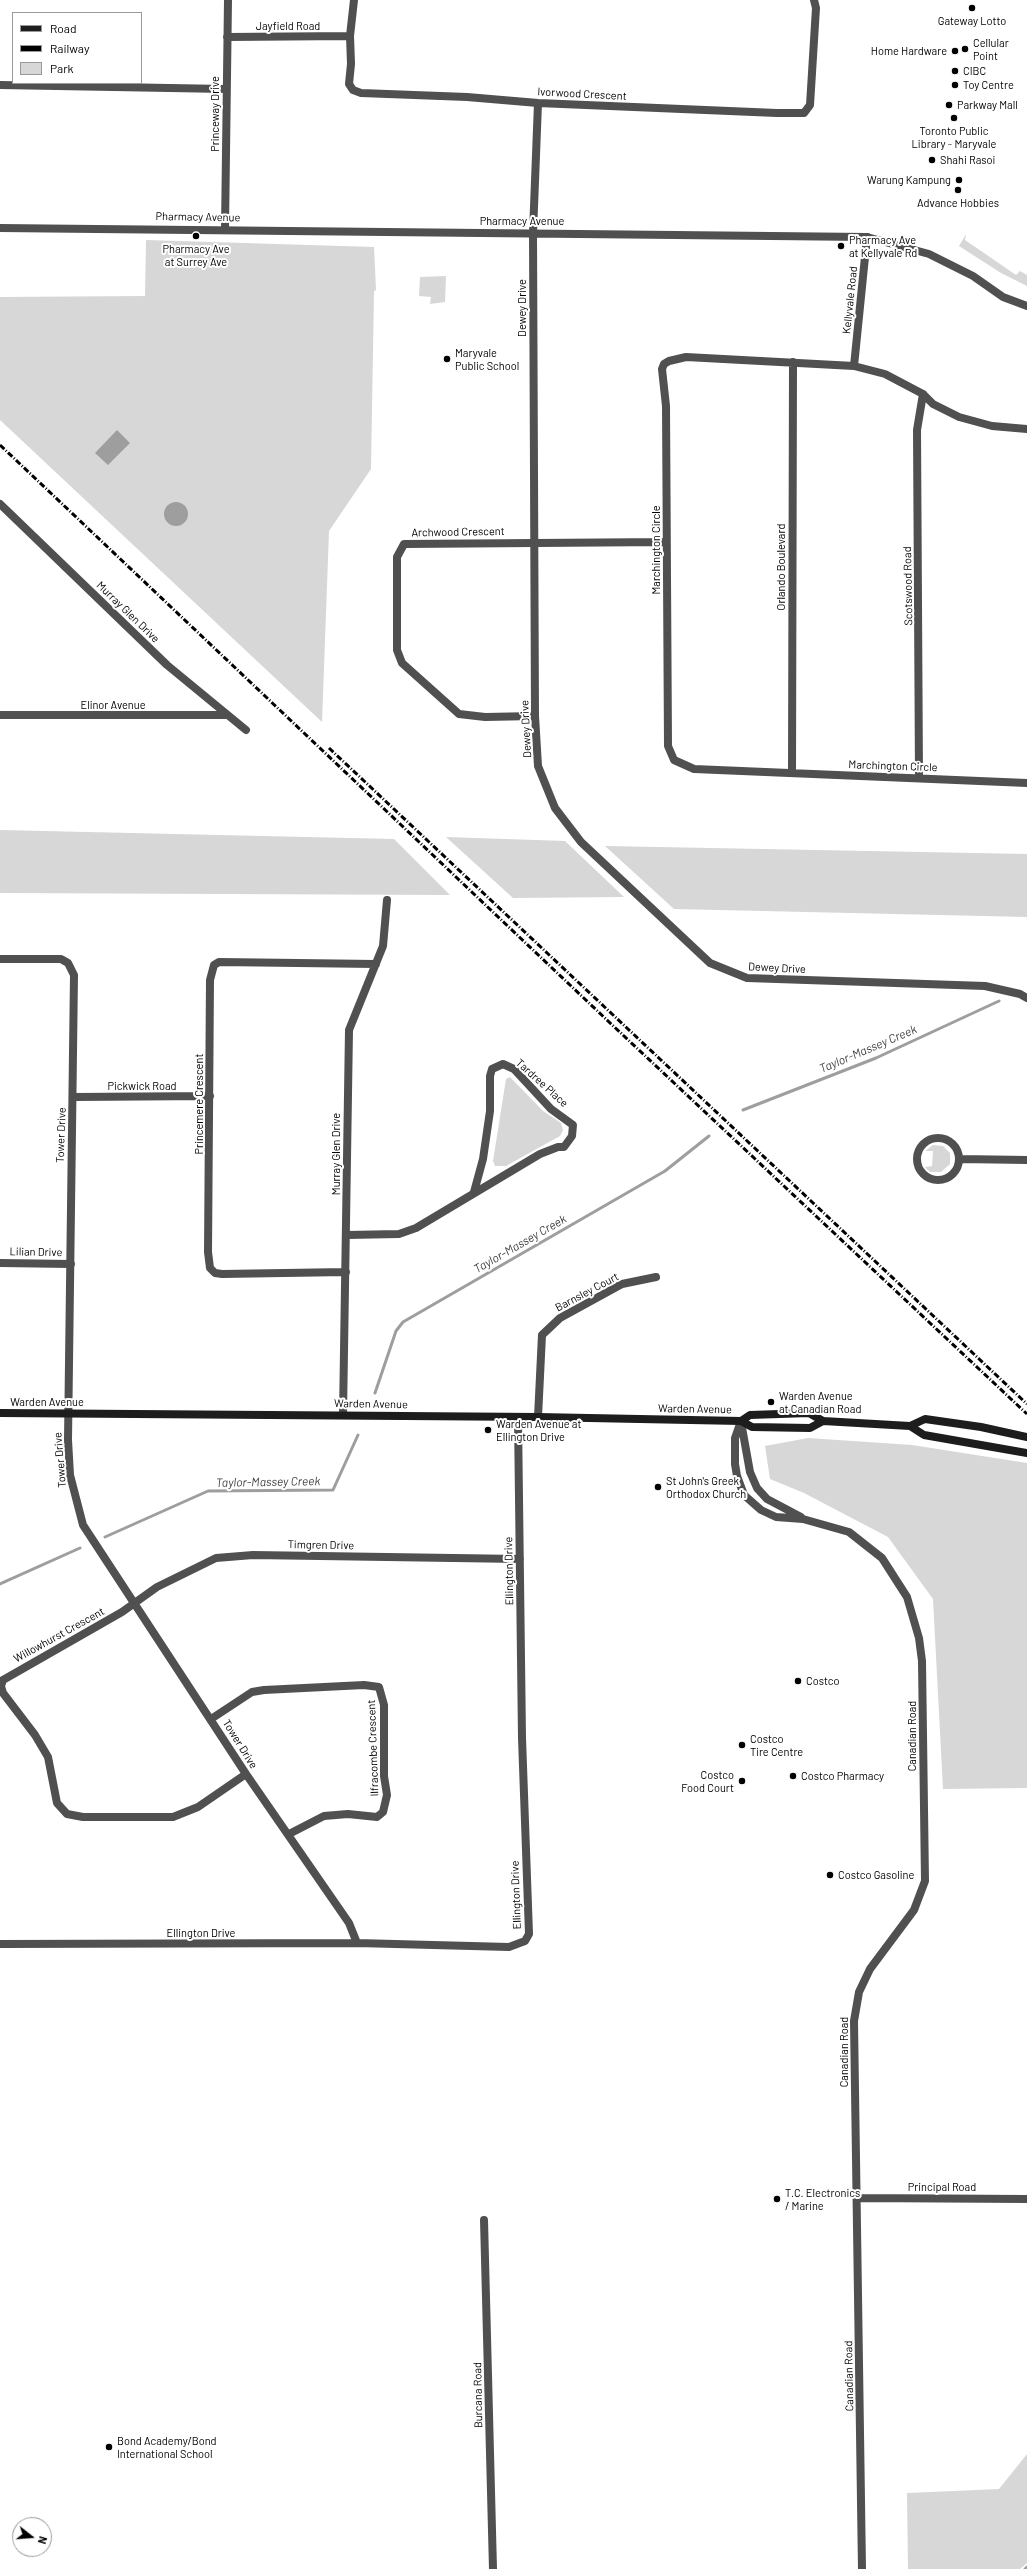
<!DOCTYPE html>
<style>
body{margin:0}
#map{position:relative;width:1027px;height:2569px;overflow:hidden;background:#fff;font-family:Barlow,sans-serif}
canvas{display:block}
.legend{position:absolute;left:12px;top:12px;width:130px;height:72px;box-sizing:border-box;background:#fff;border:1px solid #999;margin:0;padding:5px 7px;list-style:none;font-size:12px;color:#000}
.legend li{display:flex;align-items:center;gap:8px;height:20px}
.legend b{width:20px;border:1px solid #999}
.north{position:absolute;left:12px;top:2517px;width:40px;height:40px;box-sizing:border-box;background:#fff;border:1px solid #999;border-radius:50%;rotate:107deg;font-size:11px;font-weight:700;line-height:16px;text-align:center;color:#000}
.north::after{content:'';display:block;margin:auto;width:14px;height:18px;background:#000;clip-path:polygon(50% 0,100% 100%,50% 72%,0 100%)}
</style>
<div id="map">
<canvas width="1027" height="2569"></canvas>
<ul class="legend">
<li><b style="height:5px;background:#1d1d1d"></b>Road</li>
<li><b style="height:5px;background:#000"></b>Railway</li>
<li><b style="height:11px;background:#d7d7d7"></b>Park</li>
</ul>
<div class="north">N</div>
</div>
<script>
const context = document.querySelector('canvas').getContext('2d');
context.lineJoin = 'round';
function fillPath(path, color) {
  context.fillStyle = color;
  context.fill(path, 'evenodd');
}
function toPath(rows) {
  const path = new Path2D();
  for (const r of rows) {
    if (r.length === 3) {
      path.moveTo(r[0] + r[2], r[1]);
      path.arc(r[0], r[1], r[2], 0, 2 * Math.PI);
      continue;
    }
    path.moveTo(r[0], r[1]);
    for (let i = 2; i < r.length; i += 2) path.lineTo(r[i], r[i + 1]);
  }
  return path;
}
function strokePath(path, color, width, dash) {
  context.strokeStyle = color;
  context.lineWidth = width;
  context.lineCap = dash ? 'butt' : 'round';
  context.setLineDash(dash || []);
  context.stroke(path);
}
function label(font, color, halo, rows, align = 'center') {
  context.font = font + ' Barlow,sans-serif';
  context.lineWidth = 4;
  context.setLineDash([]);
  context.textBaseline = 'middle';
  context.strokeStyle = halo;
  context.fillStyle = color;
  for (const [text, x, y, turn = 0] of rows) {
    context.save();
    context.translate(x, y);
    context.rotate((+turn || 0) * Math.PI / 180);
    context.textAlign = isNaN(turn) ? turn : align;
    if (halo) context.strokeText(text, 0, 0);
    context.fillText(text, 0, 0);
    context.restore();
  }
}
const green = toPath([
 [966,234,965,240,1003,266,1016,275,1020,271,1027,275,1027,286,1001,273,959,246],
 [146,240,374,247,376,290,374,291,371,469,329,531,322,722,0,420,0,297,145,296],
 [446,276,445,302,430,304,431,297,419,296,420,277],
 [0,830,394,839,450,895,0,893],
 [446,837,565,841,624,897,513,898],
 [605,846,1027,854,1027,917,674,909],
 [510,1077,543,1111,561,1123,563,1130,560,1136,506,1166,495,1166,493,1161,506,1079],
 [933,1145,943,1146,950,1153,950,1164,941,1172,930,1172,925,1167,932,1166,933,1151,925,1151],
 [808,1438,912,1445,1027,1463,1027,1788,943,1789,933,1599,888,1537,804,1493,770,1479,765,1446],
 [1027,2454,1027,2563,1020,2569,908,2569,907,2493,999,2489]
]);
const water = toPath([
 [117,430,130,443,108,465,95,453],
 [176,514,12]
]);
const stream = toPath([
 [743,1110,876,1058,999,1001],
 [375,1393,396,1331,403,1322,665,1171,709,1136],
 [105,1537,208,1491,333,1490,358,1435],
 [0,1584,80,1548],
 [1025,2569,1027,2567]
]);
const minor = toPath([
 [354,0,350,36,351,64,349,84,353,90,361,93,467,97,538,103,777,113,804,113,810,105,816,8,814,0],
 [227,37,350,36],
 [0,85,226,89],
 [225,229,228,0],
 [533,233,538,103],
 [854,366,867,237],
 [1027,429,992,426,959,417,933,404,923,394,885,374,854,366,686,357,669,361,664,364,662,369,666,406,668,746,674,760,694,769,1027,783],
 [0,504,167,665,246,730],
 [0,715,225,715],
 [535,716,485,717,459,714,402,663,397,650,397,557,404,544,666,542],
 [792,773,793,362],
 [919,777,917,430,923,394],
 [0,959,61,959,68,963,74,975,68,1440,70,1475,83,1525,246,1774,349,1923,357,1943],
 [74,1097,210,1096],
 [938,1159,21],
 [960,1159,1027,1160],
 [347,1235,399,1234,416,1228,540,1154,558,1147,564,1147,572,1136,573,1125,551,1109,514,1069,503,1064,492,1069,490,1076,490,1111,483,1159,474,1192],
 [0,1263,71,1264],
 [346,1272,222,1274,215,1273,210,1268,208,1252,210,980,214,965,219,962,376,964],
 [343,1415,349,1030,383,946,387,900],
 [538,1417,542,1335,560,1318,622,1284,656,1277],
 [741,1421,735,1438,735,1464,737,1476,744,1495,761,1510,776,1517,803,1519,849,1532,882,1558,907,1597,919,1638,922,1661,925,1881,914,1910,870,1969,859,1992,854,2021,862,2569],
 [741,1422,750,1472,757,1488,767,1499,801,1517],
 [211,1719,252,1692,264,1690,364,1685,379,1687,384,1705,384,1776,387,1795,383,1812,377,1817,348,1814,324,1816,289,1834],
 [246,1774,198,1807,173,1817,83,1817,67,1814,57,1803,48,1757,35,1735,3,1693,1,1686,3,1680,122,1612,157,1587,216,1558,253,1555,520,1559],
 [0,1944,357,1943,509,1947,525,1941,529,1934,522,1738,518,1418],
 [857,2198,1027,2199],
 [484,2220,493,2569]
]);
const tertiary = toPath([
 [0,228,867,237,929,254,973,276,1003,297,1027,306],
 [533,233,535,716,538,766,555,808,581,842,710,963,747,978,985,986,1020,994,1027,998]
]);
const secondary = toPath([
 [0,1413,538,1417,741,1421,752,1427,810,1428,823,1421],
 [741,1421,750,1415,809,1413,823,1421,910,1426,924,1435,1027,1453],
 [910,1426,925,1419,981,1427,1027,1437]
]);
const rail = toPath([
 [0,445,608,1021,1027,1414],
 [329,748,1027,1404]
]);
const markers = [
 [972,8,4,"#000"],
 [965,49,4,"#000"],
 [955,51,4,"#000"],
 [955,71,4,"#000"],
 [955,85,4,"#000"],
 [949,105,4,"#000"],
 [954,118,4,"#000"],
 [932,160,4,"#000"],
 [959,180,4,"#000"],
 [958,190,4,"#000"],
 [196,236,4,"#000"],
 [841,246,4,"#000"],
 [447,359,4,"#000"],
 [771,1402,4,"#000"],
 [488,1430,4,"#000"],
 [658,1487,4,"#000"],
 [798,1681,4,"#000"],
 [742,1745,4,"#000"],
 [793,1776,4,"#000"],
 [742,1781,4,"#000"],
 [830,1875,4,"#000"],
 [777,2199,4,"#000"],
 [109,2447,4,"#000"]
];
const poiNames = [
 ["Gateway Lotto",972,21,"center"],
 ["Cellular",973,43],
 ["Point",973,56],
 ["Home Hardware",947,51,"right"],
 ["CIBC",963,71],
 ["Toy Centre",963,85],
 ["Parkway Mall",957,105],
 ["Toronto Public",954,131,"center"],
 ["Library - Maryvale",954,144,"center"],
 ["Shahi Rasoi",940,160],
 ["Warung Kampung",951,180,"right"],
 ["Advance Hobbies",958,203,"center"],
 ["Pharmacy Ave",849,240],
 ["at Kellyvale Rd",849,253],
 ["Pharmacy Ave",196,249,"center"],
 ["at Surrey Ave",196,262,"center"],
 ["Maryvale",455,353],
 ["Public School",455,366],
 ["Warden Avenue",779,1396],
 ["at Canadian Road",779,1409],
 ["Warden Avenue at",496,1424],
 ["Ellington Drive",496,1437],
 ["St John's Greek",666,1481],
 ["Orthodox Church",666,1494],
 ["Costco",806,1681],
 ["Costco",750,1739],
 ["Tire Centre",750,1752],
 ["Costco",734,1775,"right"],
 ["Food Court",734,1788,"right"],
 ["Costco Pharmacy",801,1776],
 ["Costco Gasoline",838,1875],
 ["T.C. Electronics",785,2193],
 ["/ Marine",785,2206],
 ["Bond Academy/Bond",117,2441],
 ["International School",117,2454]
];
const streetNames = [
 ["Jayfield Road",288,26],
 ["Ivorwood Crescent",582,94,3],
 ["Princeway Drive",215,114,-90],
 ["Pharmacy Avenue",198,217,1],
 ["Pharmacy Avenue",522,221],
 ["Kellyvale Road",850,300,-84],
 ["Dewey Drive",522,308,-90],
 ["Archwood Crescent",458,532,-1],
 ["Marchington Circle",656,550,-90],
 ["Orlando Boulevard",781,567,-90],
 ["Scotswood Road",908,586,-91],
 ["Murray Glen Drive",128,612,44],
 ["Elinor Avenue",113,705],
 ["Dewey Drive",526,729,-93],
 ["Marchington Circle",893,766,2],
 ["Dewey Drive",777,968,3],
 ["Tardree Place",542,1083,42],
 ["Pickwick Road",142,1086],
 ["Princemere Crescent",199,1104,-90],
 ["Tower Drive",61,1135,-88],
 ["Murray Glen Drive",336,1154,-90],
 ["Lilian Drive",36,1252,1],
 ["Barnsley Court",587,1292,-28],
 ["Warden Avenue",47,1402],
 ["Warden Avenue",371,1404,1],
 ["Warden Avenue",695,1409,1],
 ["Tower Drive",60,1460,-95],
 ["Timgren Drive",321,1545,1],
 ["Ellington Drive",509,1571,-91],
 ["Willowhurst Crescent",59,1635,-29],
 ["Canadian Road",912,1736,-90],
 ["Tower Drive",240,1744,58],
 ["Ilfracombe Crescent",373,1748,-92],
 ["Ellington Drive",516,1895,-92],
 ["Ellington Drive",201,1933],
 ["Canadian Road",844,2052,-90],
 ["Principal Road",942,2187],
 ["Canadian Road",849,2376,-91],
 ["Burcana Road",478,2395,-91]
];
const waterNames = [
 ["Taylor-Massey Creek",868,1049,-23],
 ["Taylor-Massey Creek",520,1244,-30],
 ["Taylor-Massey Creek",268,1482,-1]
];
fillPath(green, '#d7d7d7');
fillPath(water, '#9e9e9e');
strokePath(stream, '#9e9e9e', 3);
strokePath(minor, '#505050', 8);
strokePath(tertiary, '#505050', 8);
strokePath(secondary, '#1d1d1d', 8);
strokePath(rail, '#000', 3, [6, 2, 1, 2]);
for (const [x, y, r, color] of markers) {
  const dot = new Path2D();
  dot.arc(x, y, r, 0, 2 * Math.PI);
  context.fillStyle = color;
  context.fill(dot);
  strokePath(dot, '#fff', 1.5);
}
label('11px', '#000', '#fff', poiNames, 'left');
label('11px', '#000', '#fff', streetNames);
label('italic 12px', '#3f3f3f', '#fff', waterNames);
</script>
